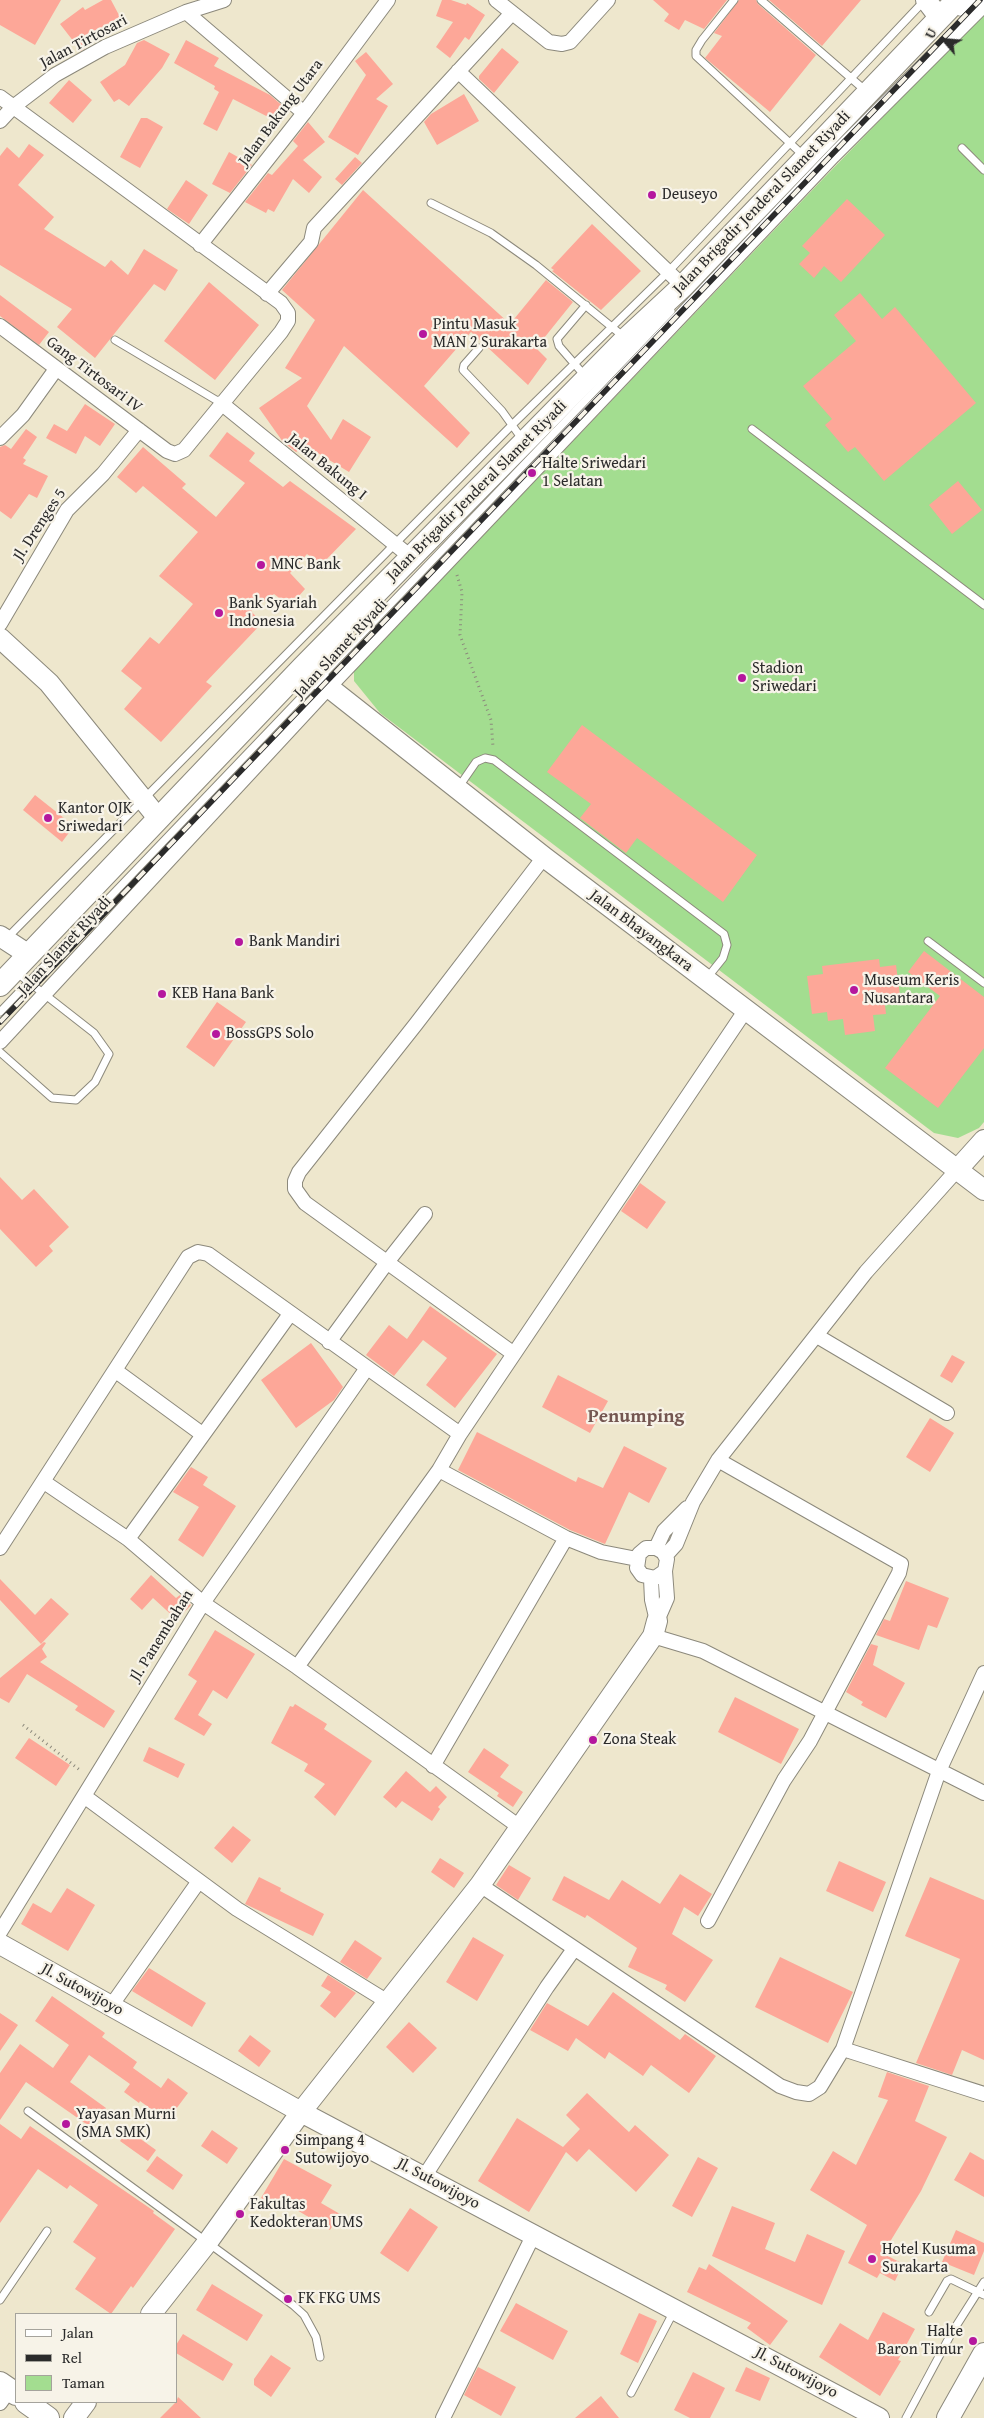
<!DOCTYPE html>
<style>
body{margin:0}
#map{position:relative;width:984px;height:2418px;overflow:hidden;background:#eee7cd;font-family:"Gentium Book Plus",serif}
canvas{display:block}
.legend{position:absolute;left:15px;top:2313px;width:162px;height:90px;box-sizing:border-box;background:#f7f3e8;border:1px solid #a5a39c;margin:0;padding:6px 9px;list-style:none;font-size:15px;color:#2b2b2b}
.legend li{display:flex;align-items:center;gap:10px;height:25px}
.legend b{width:25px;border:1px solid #a5a39c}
.north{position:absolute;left:919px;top:15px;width:50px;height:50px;-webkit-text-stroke:4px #f7f3e8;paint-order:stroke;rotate:297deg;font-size:14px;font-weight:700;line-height:20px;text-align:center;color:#2b2b2b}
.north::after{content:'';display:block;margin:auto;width:18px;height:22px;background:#2b2b2b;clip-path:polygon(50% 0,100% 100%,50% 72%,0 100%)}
</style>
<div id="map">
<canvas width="984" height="2418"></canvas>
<ul class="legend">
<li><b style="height:6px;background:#fff"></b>Jalan</li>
<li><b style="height:6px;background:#2b2b2b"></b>Rel</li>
<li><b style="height:14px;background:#a3dd90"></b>Taman</li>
</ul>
<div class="north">U</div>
</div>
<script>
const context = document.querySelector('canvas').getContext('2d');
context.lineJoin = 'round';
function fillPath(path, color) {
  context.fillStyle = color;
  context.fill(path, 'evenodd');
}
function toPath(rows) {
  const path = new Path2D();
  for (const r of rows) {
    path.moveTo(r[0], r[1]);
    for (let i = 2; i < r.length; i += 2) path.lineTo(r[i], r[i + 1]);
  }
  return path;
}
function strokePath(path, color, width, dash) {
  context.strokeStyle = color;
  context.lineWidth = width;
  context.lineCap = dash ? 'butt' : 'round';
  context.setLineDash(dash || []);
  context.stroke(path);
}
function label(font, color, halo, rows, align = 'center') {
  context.font = font + ' "Gentium Book Plus",serif';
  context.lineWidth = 4.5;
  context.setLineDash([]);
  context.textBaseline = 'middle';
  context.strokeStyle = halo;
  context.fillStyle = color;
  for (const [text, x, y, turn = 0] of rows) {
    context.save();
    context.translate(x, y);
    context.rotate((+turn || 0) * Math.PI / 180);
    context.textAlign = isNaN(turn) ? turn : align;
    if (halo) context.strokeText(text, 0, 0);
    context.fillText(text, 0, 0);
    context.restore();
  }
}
const green = toPath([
 [984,13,984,1122,979,1128,958,1138,934,1133,380,713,354,681,354,671,820,182]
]);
const building = toPath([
 [0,0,61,0,35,45,0,25],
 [103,0,111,0,120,17,100,30,104,35,81,51,60,24,83,7,85,10],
 [442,0,451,0,466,5,467,3,485,15,469,40,465,37,450,58,436,47,453,22,436,16],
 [653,0,727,0,704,29,685,20,679,30,664,21,669,14],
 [739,0,756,0,758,4,816,55,770,112,705,58,722,36,714,33],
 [769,0,861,0,822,46],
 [144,40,170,54,162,68,129,106,119,99,114,102,100,82,125,65,137,43],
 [186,40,219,58,214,66,270,95,285,108,278,122,233,99,217,131,203,124,219,92,214,89,215,86,174,63],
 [502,48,519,62,494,93,479,79,479,76],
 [366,52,393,84,376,99,388,106,358,155,328,137,366,75,355,61],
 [69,80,92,100,73,123,49,103],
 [464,94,479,121,437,145,424,122,431,114],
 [141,118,147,118,163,127,140,168,120,157],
 [308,122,325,142,303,160,322,177,309,193,293,179,274,212,268,209,266,213,245,202,268,173,272,175,298,146,293,141],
 [29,144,44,155,18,185,54,217,44,229,105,267,111,260,128,275,144,249,178,270,165,291,154,284,95,358,57,327,72,309,0,265,0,156,7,147,19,158],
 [229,152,252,165,230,193,212,184],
 [355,157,362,163,342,185,335,179],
 [186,180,208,195,189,224,167,209],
 [363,190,510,324,546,280,573,302,536,348,547,359,528,385,471,332,424,386,470,433,457,448,344,346,307,406,331,440,343,419,371,437,349,472,306,446,296,452,283,442,259,408,302,378,285,368,315,320,282,290],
 [847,199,885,235,841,282,824,266,814,278,799,264,810,253,802,246],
 [592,224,641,271,601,310,552,271,554,270,551,268],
 [209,282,259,325,215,380,164,341],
 [860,293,882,319,895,307,976,403,884,481,855,447,848,452,825,425,832,419,803,386,856,341,834,315],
 [0,295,49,332,39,345,0,316],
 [85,404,115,424,100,446,85,436,76,454,46,438,54,424,67,431],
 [26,429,37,437,23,458,26,460,23,464,48,476,37,498,29,494,11,519,0,511,0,447,5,445,11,449],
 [227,432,255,453,249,461,283,487,290,481,356,529,321,565,307,554,290,573,305,589,290,606,274,594,251,611,262,623,206,682,212,686,161,742,124,709,142,688,121,671,150,637,159,644,193,604,159,576,198,532,143,486,136,493,117,477,143,447,186,484,182,488,216,517,245,483,209,456],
 [958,481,982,510,952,534,929,505],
 [582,725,757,855,723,902,637,838,626,853,580,818,591,804,547,772],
 [35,795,74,826,62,842,23,810],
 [924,951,984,997,984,1048,938,1108,885,1068,940,996,908,972],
 [879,959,880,967,896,965,901,1003,885,1005,886,1014,873,1015,875,1031,845,1035,843,1019,828,1021,827,1012,812,1014,807,976,823,974,822,966],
 [217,1002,246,1022,214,1067,186,1047],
 [0,1177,22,1200,34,1189,69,1227,49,1246,53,1251,36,1267,0,1229],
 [640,1183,666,1202,647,1229,621,1211],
 [430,1306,497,1354,455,1408,426,1385,447,1358,423,1340,394,1376,366,1355,389,1325,407,1339],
 [311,1343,343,1387,334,1400,296,1428,261,1380],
 [952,1355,965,1362,952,1383,940,1376],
 [558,1375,608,1401,590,1433,542,1407],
 [930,1418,954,1433,930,1472,906,1457],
 [477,1432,576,1482,578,1477,603,1488,624,1446,667,1468,649,1503,629,1492,605,1544,570,1530,458,1470],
 [191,1467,208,1477,203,1485,236,1506,203,1557,178,1540,199,1507,173,1492],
 [151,1575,176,1598,180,1595,191,1605,177,1620,153,1598,142,1610,130,1599],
 [0,1579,35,1615,51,1598,69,1614,41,1644,0,1600],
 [906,1581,949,1598,937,1628,928,1625,919,1650,876,1635,884,1619,890,1621],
 [215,1630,255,1654,227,1699,213,1690,198,1715,212,1724,204,1736,174,1719,197,1681,188,1675],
 [44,1642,46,1643,42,1649,47,1657,40,1662,115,1711,104,1728,75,1710,78,1706,27,1674,9,1703,0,1698,0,1678],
 [871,1644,878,1646,873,1665,905,1683,886,1718,861,1705,863,1702,846,1692],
 [735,1697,799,1729,781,1764,718,1732],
 [295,1704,327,1724,324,1729,372,1761,335,1816,314,1797,325,1784,304,1771,308,1764,271,1743,290,1706,293,1707],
 [29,1738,70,1765,56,1786,15,1758],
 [149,1747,185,1764,178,1778,143,1761],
 [484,1748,509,1765,500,1777,523,1792,513,1807,497,1796,499,1793,468,1772],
 [406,1771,430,1792,436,1786,447,1797,438,1807,440,1809,432,1821,402,1801,396,1808,383,1797],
 [233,1826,251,1840,232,1863,214,1848],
 [440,1858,464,1873,454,1888,431,1872],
 [839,1861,886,1882,873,1912,826,1891],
 [509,1865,531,1878,518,1900,496,1885],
 [680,1874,712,1894,698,1916,684,1907,672,1934,713,1960,685,2002,665,1989,667,1985,628,1967,637,1948,587,1915,585,1918,552,1900,564,1876,609,1900,622,1880,660,1904],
 [259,1877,281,1888,280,1891,324,1914,313,1936,245,1904],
 [930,1877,984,1900,984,2060,962,2050,952,2075,916,2063,960,1959,905,1936],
 [67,1888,95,1905,68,1951,21,1924,33,1903,51,1913],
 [473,1937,504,1955,477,2001,446,1982],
 [355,1940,382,1958,367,1979,340,1962],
 [780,1957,853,1992,828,2043,755,2007],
 [149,1968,206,2003,192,2027,132,1991],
 [328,1975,356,1993,335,2018,320,2006,331,1992,321,1986],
 [613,1992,680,2040,685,2034,716,2056,689,2093,651,2065,643,2076,609,2052,605,2059,576,2038,568,2051,530,2030,547,2003,588,2026],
 [52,1996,105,2033,102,2037,137,2062,133,2068,161,2088,168,2078,188,2093,167,2121,140,2101,139,2103,124,2092,130,2084,89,2055,70,2082,106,2108,92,2128,26,2082,0,2120,0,2073,20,2044,53,2068,69,2045,35,2021],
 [0,2013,18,2025,0,2051],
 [409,2022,437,2048,413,2073,386,2047],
 [250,2035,271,2051,259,2067,238,2051],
 [887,2072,929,2086,915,2121,947,2137,921,2191,888,2245,892,2247,888,2256,903,2264,895,2281,880,2273,877,2278,848,2263,867,2225,810,2190,833,2151,856,2165,888,2100,878,2097],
 [587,2093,629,2132,635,2125,669,2155,636,2192,589,2149,577,2162,566,2152,529,2212,478,2181,517,2118,563,2147,580,2129,566,2115],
 [0,2124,21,2139,30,2126,154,2211,153,2213,175,2229,133,2288,131,2286,111,2314,75,2289,96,2258,73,2242,98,2205,70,2185,67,2189,38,2169,0,2223],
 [128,2130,156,2150,148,2161,120,2141],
 [212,2130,238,2148,227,2164,201,2146],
 [970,2152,984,2160,984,2197,954,2180],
 [157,2156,183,2175,173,2190,146,2171],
 [698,2157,718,2168,692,2217,672,2206],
 [284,2159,332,2185,321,2203,340,2214,330,2230,282,2201,278,2208,261,2198],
 [732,2206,775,2223,765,2249,795,2262,807,2234,845,2251,822,2305,712,2256],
 [410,2208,438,2227,408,2272,380,2253],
 [956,2230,984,2243,984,2251,974,2275,942,2262],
 [709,2264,788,2321,770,2345,747,2328,751,2323,687,2292,699,2267,706,2270],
 [212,2284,263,2315,247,2341,196,2310],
 [516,2303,568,2331,553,2360,500,2331],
 [883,2312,915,2329,898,2360,901,2361,880,2396,819,2357,840,2323,868,2340],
 [639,2313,657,2321,638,2363,620,2354],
 [183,2334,233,2364,223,2381,176,2353,176,2345],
 [271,2355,291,2368,271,2397,254,2385,254,2379],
 [478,2367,516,2387,501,2416,464,2395],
 [746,2367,770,2378,760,2401,735,2391],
 [693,2372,725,2388,710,2418,690,2418,674,2410],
 [601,2396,619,2418,575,2418],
 [178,2397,201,2418,160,2418,176,2402]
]);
const path = toPath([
 [457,575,462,592,460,635,491,720,493,747],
 [23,1725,81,1771]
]);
const lane = toPath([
 [734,0,702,40,696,50,696,56,805,157],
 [761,0,867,92],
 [960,12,972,0],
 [962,148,984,170],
 [431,203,491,233,536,265,624,337],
 [115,340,221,403],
 [479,348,464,365,463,370,502,411,522,439],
 [585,376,559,346,557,339,586,305],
 [752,429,984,605],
 [458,788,476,762,485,758,494,760,724,934,727,945,723,958,707,978],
 [7,938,513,424,668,272,924,1],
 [928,941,984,983],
 [0,1012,671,311],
 [0,1052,52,1098,76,1100,95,1082,109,1054,94,1033,16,972],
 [28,2111,293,2305,304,2315,316,2337,320,2357],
 [0,2300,47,2231],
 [929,2312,947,2281,951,2279,984,2295],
 [631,2393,674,2311],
 [906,2418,951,2334,984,2282]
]);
const street = toPath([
 [496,0,549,42,562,44,570,42,608,0],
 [186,12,304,113],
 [458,71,683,286],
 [0,97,281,303,288,313,288,321,281,332,184,450,175,454,167,451,0,326],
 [0,121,13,107,55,75,105,47,186,12,224,0],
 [200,245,304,113,388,0],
 [267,294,311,242,314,228,512,13],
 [221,403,412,558],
 [0,438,23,415,56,369],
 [0,624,67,510,103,474,139,430],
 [0,1042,329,687,833,156,984,5],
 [817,1336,947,1413],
 [329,1342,388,1261,425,1214],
 [514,1354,305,1203,295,1189,295,1181,299,1172,416,1024,544,857],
 [116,1371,202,1434],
 [439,1470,566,1538,601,1552,637,1559],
 [44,1482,128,1539,203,1603,297,1667,521,1828],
 [128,1539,290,1314],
 [0,1548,188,1257,198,1252,208,1254,460,1434],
 [656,1548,664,1531,687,1508],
 [666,1555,676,1544,693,1502,718,1460,866,1272,957,1170],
 [651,1579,652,1600,657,1621],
 [657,1621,667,1598,665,1571,667,1559,663,1552,656,1548,646,1548,639,1554,637,1568,642,1575,655,1578,665,1571],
 [653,1636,703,1651,984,1793],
 [297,1667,439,1470,460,1434,745,1011],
 [433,1766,566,1538],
 [84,1796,237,1909,388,2002],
 [480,1885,780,2086,796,2092,809,2094,820,2087,843,2049,939,1771,984,1673],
 [708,1921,784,1780,810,1741,899,1573,901,1564,718,1460],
 [0,1932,203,1603,367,1368],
 [111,2006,199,1881],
 [843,2049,984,2094],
 [424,2177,547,1987,574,1949],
 [0,2403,10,2389],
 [443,2418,534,2234]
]);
const secondary = toPath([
 [926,0,939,17],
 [0,638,49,683,158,818],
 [303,667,544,857,984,1190],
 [0,936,29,955],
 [957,1170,984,1140],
 [0,1944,301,2112,879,2418],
 [151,2314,207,2243,301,2112,480,1885,653,1636,657,1621],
 [74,2418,86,2402]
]);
const primary = toPath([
 [0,985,303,667,626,339,683,286,957,0],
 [0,2383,16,2394],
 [26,2402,48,2418],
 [948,2418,984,2354]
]);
const rail = toPath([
 [0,1022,980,0]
]);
const markers = [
 [652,195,5,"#b5179e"],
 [423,334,5,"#b5179e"],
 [532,473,5,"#b5179e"],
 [261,565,5,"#b5179e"],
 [219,613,5,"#b5179e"],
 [742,678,5,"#b5179e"],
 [48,818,5,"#b5179e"],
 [239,942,5,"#b5179e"],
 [854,990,5,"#b5179e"],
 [162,994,5,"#b5179e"],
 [216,1034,5,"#b5179e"],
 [593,1740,5,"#b5179e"],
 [66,2124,5,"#b5179e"],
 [285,2150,5,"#b5179e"],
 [240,2214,5,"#b5179e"],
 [872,2259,5,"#b5179e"],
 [288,2299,5,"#b5179e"],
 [973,2341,5,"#b5179e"]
];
const streetNames = [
 ["Jalan Tirtosari",84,42,-28],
 ["Jalan Bakung Utara",281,113,-53],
 ["Jalan Brigadir Jenderal Slamet Riyadi",762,203,-46],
 ["Gang Tirtosari IV",94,375,37],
 ["Jalan Bakung I",327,467,39],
 ["Jalan Brigadir Jenderal Slamet Riyadi",477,491,-45],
 ["Jl. Drenges 5",40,525,-57],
 ["Jalan Slamet Riyadi",341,649,-47],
 ["Jalan Bhayangkara",641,931,37],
 ["Jalan Slamet Riyadi",65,946,-47],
 ["Jl. Panembahan",162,1636,-58],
 ["Jl. Sutowijoyo",82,1990,29],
 ["Jl. Sutowijoyo",438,2184,28],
 ["Jl. Sutowijoyo",796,2373,28]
];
const poiNames = [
 ["Deuseyo",662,195],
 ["Pintu Masuk",433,325],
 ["MAN 2 Surakarta",433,343],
 ["Halte Sriwedari",542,464],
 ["1 Selatan",542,482],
 ["MNC Bank",271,565],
 ["Bank Syariah",229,604],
 ["Indonesia",229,622],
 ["Stadion",752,669],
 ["Sriwedari",752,687],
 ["Kantor OJK",58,809],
 ["Sriwedari",58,827],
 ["Bank Mandiri",249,942],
 ["Museum Keris",864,981],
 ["Nusantara",864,999],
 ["KEB Hana Bank",172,994],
 ["BossGPS Solo",226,1034],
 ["Zona Steak",603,1740],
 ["Yayasan Murni",76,2115],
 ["(SMA SMK)",76,2133],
 ["Simpang 4",295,2141],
 ["Sutowijoyo",295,2159],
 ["Fakultas",250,2205],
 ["Kedokteran UMS",250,2223],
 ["Hotel Kusuma",882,2250],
 ["Surakarta",882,2268],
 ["FK FKG UMS",298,2299],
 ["Halte",963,2332,"right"],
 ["Baron Timur",963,2350,"right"]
];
const quarterNames = [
 ["Penumping",636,1417]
];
fillPath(green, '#a3dd90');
fillPath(building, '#fda798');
strokePath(lane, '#8c897c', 9);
strokePath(street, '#8c897c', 16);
strokePath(secondary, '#8c897c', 22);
strokePath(primary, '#8c897c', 24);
strokePath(path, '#8c897c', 3, [1, 4]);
strokePath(lane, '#fff', 7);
strokePath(street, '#fff', 14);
strokePath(secondary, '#fff', 20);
strokePath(primary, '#fff', 22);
strokePath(rail, '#2b2b2b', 5.5);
strokePath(rail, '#f7f3e8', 4, [11]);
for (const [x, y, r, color] of markers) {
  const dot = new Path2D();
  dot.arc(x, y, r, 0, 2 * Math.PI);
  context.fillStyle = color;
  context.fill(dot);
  strokePath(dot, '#f7f3e8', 2);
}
label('16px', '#2b2b2b', '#f7f3e8', streetNames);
label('16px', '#2b2b2b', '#f7f3e8', poiNames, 'left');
label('bold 19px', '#745651', '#f7f3e8', quarterNames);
</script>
